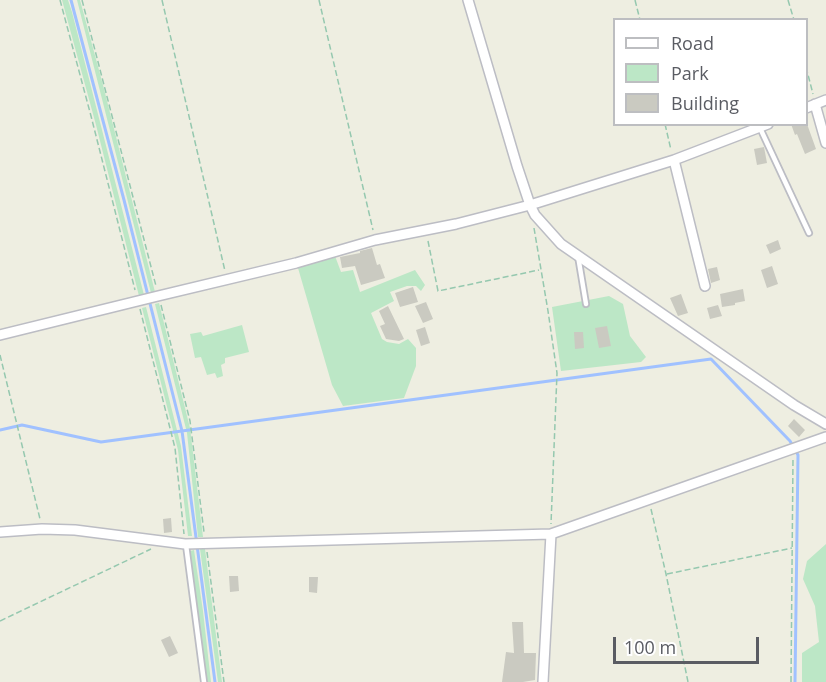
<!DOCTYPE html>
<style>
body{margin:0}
#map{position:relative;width:826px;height:682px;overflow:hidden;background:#eeeee1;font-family:"Open Sans",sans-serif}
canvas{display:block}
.legend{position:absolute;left:613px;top:18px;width:195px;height:108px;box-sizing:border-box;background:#fff;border:2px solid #bdbec1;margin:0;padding:8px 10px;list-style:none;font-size:18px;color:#5a5c63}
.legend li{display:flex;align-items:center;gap:12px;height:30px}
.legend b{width:30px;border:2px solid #bdbec1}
.scale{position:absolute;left:613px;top:637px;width:146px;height:27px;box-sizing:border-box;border:3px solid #5a5c63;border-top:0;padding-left:8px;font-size:18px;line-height:21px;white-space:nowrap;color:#5a5c63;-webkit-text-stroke:4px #fff;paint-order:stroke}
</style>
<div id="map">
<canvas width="826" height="682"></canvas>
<ul class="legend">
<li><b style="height:8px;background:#fff"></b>Road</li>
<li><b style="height:16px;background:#bce7c6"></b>Park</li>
<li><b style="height:16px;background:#cacac1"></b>Building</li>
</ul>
<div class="scale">100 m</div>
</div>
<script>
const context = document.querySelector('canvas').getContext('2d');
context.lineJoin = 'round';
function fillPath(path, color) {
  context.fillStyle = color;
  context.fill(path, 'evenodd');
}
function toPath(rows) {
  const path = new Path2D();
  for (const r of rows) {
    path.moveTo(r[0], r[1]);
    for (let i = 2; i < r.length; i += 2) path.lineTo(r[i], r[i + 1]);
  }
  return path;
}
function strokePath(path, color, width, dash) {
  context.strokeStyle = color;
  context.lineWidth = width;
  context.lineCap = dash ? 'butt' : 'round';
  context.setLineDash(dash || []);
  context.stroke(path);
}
const green = toPath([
 [62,0,68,0,72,12,144,295,139,296,96,125],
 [77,0,80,0,103,85,155,292,151,293],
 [335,256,341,272,353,270,360,292,415,270,425,285,421,291,416,286,407,286,390,292,394,301,371,313,382,339,387,342,399,344,408,339,416,348,416,366,404,398,343,406,332,385,298,268],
 [609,296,623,304,630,336,646,357,641,362,561,371,552,307],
 [159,303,190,428,203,537,198,537,187,433,155,304],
 [146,307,181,446,192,536,188,536,178,450,142,308],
 [242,325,249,352,225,358,225,363,221,365,223,376,217,378,215,373,207,375,201,357,195,358,190,334,201,332,203,336],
 [826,544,826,682,802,682,802,653,819,642,815,606,803,579,807,561],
 [200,549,205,549,222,682,218,682],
 [194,550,203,611,211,682,207,682,198,618,190,551]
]);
const stream = toPath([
 [71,0,124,200,182,431,215,682],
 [0,430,22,425,101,442,711,359,790,441,798,455,795,682]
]);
const building = toPath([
 [791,124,807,124,816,149,805,154,797,134,795,135],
 [764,147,767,163,757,165,754,149],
 [778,240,781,249,770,254,766,245],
 [372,248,377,265,380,264,385,278,361,285,355,266,342,268,340,257,360,253,360,251],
 [772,266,778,284,767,288,761,270],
 [717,267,720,280,711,283,708,269],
 [413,287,418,302,400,307,395,293],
 [743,289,745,301,735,303,735,305,722,307,720,294],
 [681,294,688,313,678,316,670,298],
 [426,302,433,319,423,323,415,306],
 [718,305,722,316,710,319,707,308],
 [388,306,404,339,399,341,386,339,380,326,385,324,379,311],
 [607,326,611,346,599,348,595,328],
 [425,327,430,343,421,346,416,330],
 [574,332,583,332,584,348,575,349],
 [794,419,805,430,799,437,788,426],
 [171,518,172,532,164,533,163,519],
 [229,576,238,576,239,591,230,592],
 [309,577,318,577,317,593,309,592],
 [512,622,523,622,524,653,536,653,535,680,523,682,502,682,506,652,514,653],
 [170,636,178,653,169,657,161,640]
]);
const path = toPath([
 [60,0,91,116,135,290],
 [82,0,156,286],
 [162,0,225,271],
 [319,0,373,230],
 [635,0,640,20],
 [788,0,794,20],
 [806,67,813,94],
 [665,124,671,150],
 [534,228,548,311,557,373,551,524],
 [428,241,438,291,539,270],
 [161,305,190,421,204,532],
 [140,309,175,448,184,534],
 [0,355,40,519],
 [651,509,666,574,688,682],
 [207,552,224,682],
 [667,574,792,548],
 [0,621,151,549],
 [791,682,793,458]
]);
const service = toPath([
 [760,128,809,233],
 [578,256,586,304],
 [186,545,204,682]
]);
const minor = toPath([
 [468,0,517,166,530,205,535,215,561,244,794,405,826,424],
 [815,104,826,143],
 [806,108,826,100],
 [674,160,705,286],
 [0,335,158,296,296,263,375,240,456,224,530,205,674,160,768,124],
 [0,532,42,529,75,530,185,544,551,534,826,437],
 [543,682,551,534]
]);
fillPath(green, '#bce7c6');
strokePath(stream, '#a0c1ff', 3);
fillPath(building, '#cacac1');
strokePath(service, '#bcbdc4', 8);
strokePath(minor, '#bcbdc4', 12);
strokePath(path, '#95c8af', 1.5, [6, 3]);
strokePath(service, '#fff', 4.5);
strokePath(minor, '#fff', 9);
</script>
